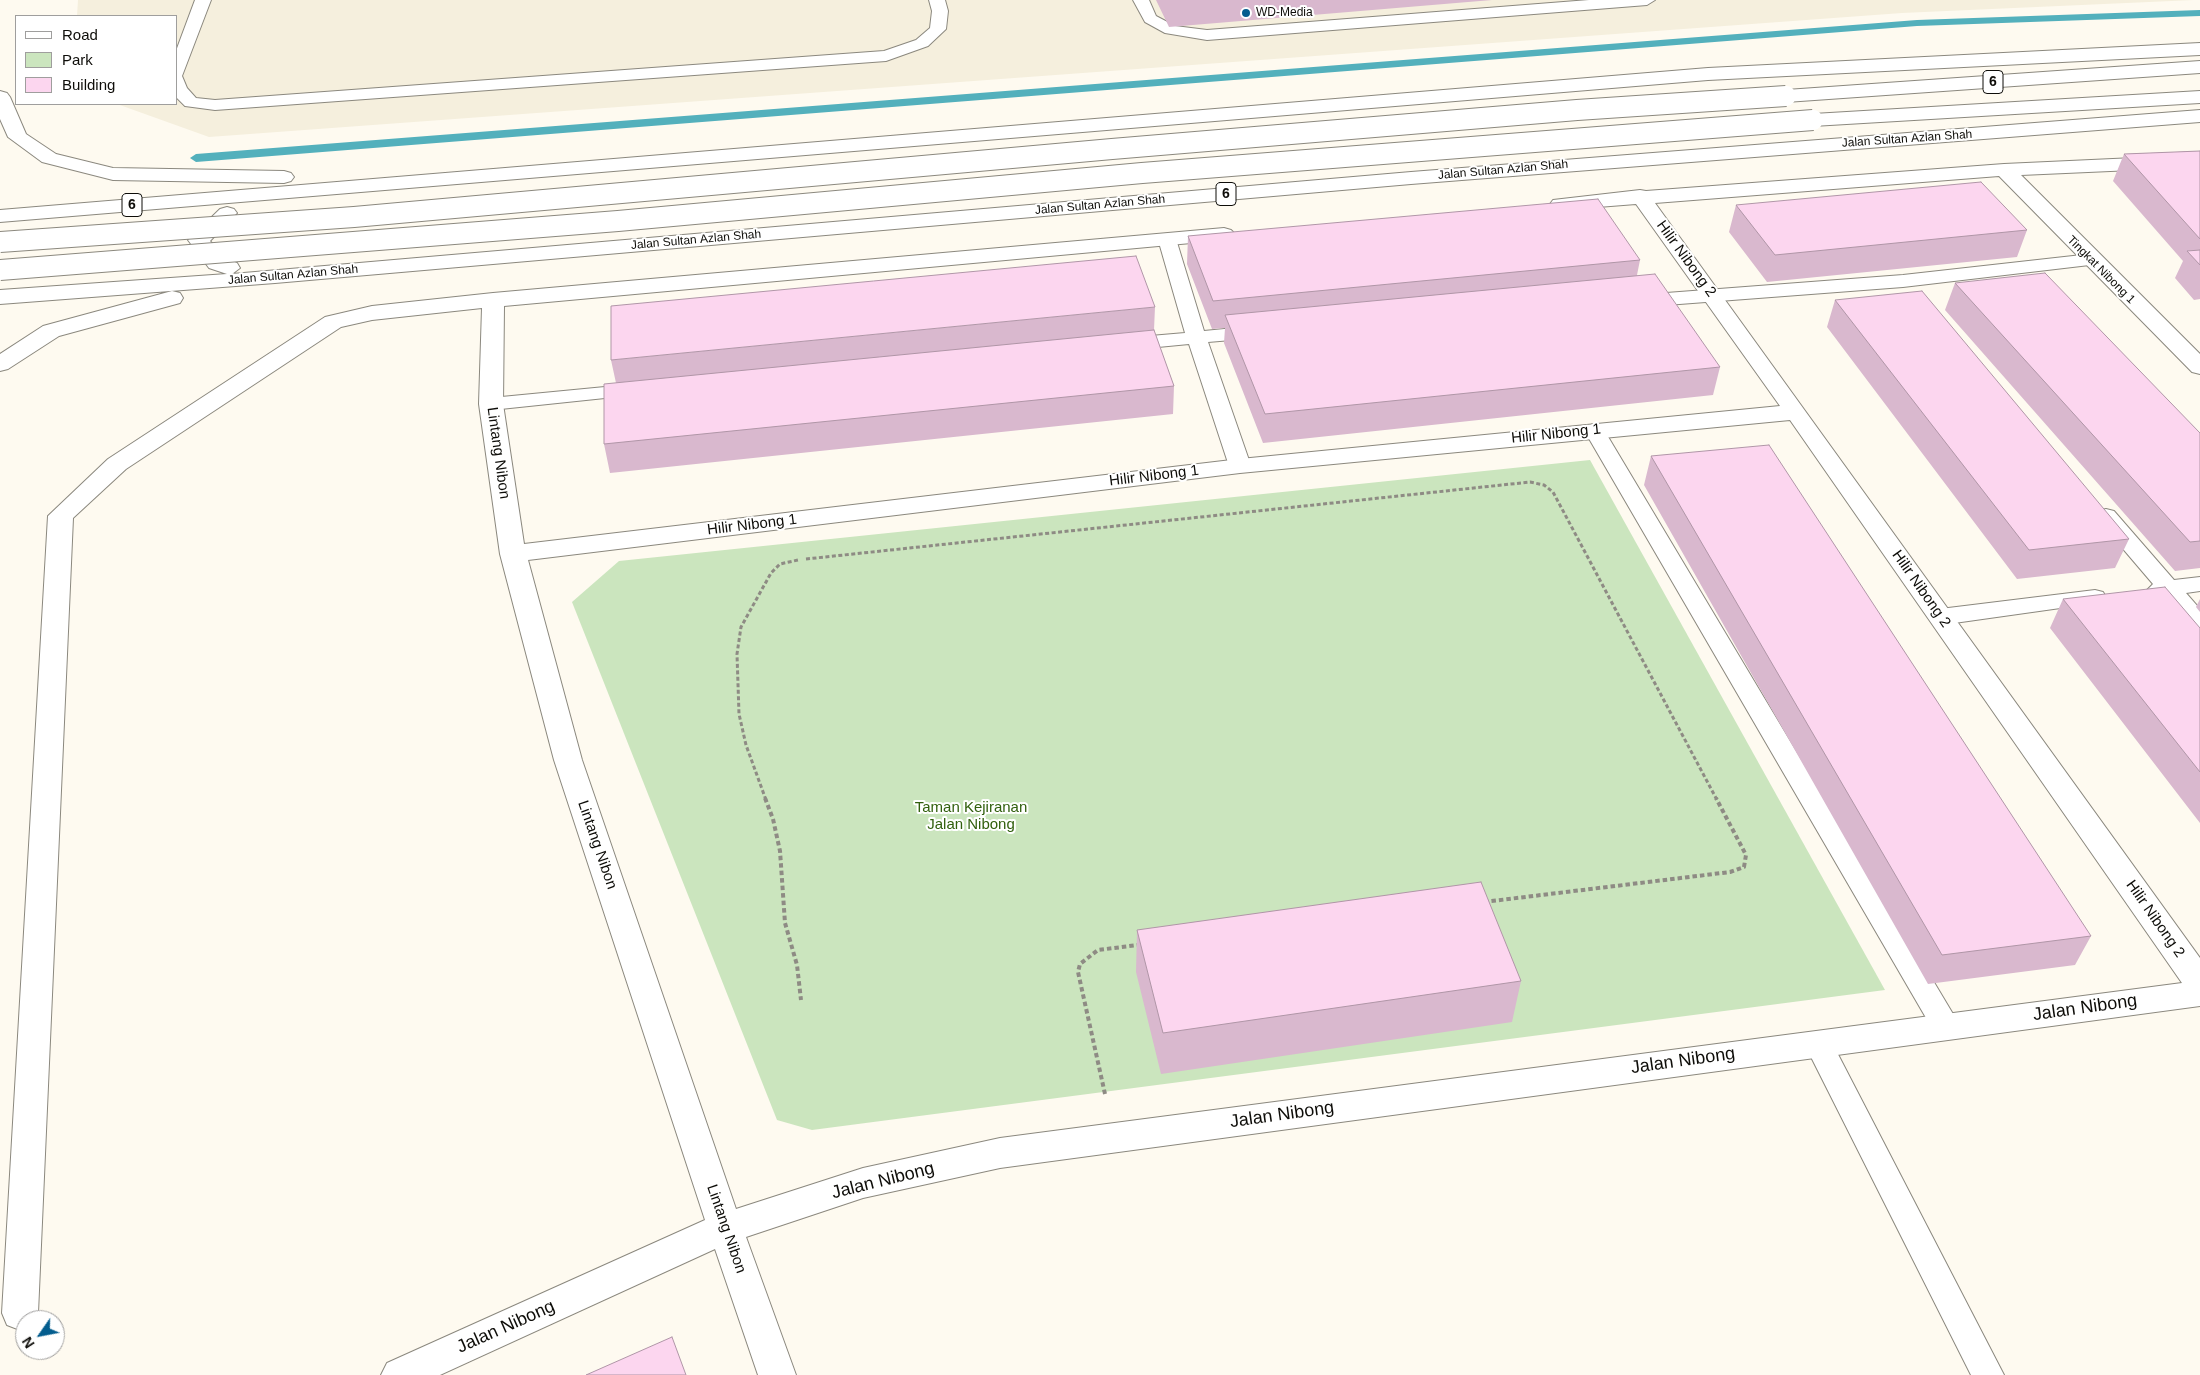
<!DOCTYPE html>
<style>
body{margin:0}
#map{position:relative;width:2200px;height:1375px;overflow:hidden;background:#fefaf0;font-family:Arial,sans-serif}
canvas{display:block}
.legend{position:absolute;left:15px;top:15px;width:162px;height:90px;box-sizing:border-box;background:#fff;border:1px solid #9f9e9d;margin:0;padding:6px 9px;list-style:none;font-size:15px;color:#0e0d09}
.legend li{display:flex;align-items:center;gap:10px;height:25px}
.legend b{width:25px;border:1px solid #9f9e9d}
.north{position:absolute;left:15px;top:1310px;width:50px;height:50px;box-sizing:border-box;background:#fff;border:1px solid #9f9e9d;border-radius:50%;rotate:237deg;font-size:14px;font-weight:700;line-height:20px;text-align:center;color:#0e0d09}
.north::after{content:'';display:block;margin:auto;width:18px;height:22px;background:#035d8e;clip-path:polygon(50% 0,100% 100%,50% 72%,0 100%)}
</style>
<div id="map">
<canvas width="2200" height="1375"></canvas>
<ul class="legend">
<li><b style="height:6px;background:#fff"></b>Road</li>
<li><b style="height:14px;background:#cbe5be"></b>Park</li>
<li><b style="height:14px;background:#fcd6ef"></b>Building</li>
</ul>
<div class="north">N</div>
</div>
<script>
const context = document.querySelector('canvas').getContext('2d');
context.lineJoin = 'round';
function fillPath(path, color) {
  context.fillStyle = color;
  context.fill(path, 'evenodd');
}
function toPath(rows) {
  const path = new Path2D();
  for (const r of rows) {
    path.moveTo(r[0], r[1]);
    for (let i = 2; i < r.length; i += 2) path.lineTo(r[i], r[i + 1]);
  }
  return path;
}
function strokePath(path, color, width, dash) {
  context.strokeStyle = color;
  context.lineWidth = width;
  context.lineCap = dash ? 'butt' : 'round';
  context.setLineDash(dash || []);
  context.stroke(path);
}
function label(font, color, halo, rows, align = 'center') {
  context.font = font + ' Arial,sans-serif';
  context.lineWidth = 4;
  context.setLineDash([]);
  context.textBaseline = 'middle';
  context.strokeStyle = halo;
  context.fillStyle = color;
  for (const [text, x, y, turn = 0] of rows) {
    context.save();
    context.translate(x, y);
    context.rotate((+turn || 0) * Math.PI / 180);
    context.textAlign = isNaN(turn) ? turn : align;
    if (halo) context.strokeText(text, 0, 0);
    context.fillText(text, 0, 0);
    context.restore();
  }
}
const built = toPath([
 [78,0,2194,0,1902,13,209,137,117,104,176,104,176,16,77,16]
]);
const green = toPath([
 [1590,460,1885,990,812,1130,777,1120,572,602,619,561]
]);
const stream = toPath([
 [2200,10,2200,16,1917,26,196,162,190,158,196,154,1917,20,2200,10]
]);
const pathFar1 = toPath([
 [806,559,1530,482,1544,485,1553,492,1717,800],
 [766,800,746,745,739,714,737,654,741,627,771,573,780,564,798,560]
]);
const path = toPath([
 [765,798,773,819,780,851,785,923,797,965,801,1000],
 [1484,902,1730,872,1744,867,1746,855,1716,798],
 [1105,1094,1078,972,1080,964,1098,950,1138,945]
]);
const service = toPath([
 [195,0,211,0,182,76,187,88,196,98,215,100,884,51,916,40,930,28,932,11,929,0,945,0,948,11,946,29,928,46,886,61,215,110,185,106,176,97,176,51,195,0],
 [1133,0,1149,0,1156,16,1175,26,1207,30,1589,0,1655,0,1647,5,1207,40,1165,33,1145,22,1133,0],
 [1167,234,1173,235,1176,239,1204,331,1255,326,1262,328,1265,332,1262,336,1255,338,1208,342,1251,466,1247,471,1240,472,1233,471,1229,466,1189,344,1127,350,1120,348,1117,344,1120,340,1127,338,1185,333,1158,239,1161,235,1167,234],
 [2091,254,2098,256,2100,260,2098,264,1903,287,1640,307,1633,305,1631,301,1633,297,1640,295,1903,275,2091,254],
 [636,384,643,386,646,390,643,394,491,410,484,408,481,404,484,400,491,398,636,384],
 [1594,424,1601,426,1604,430,1956,1019,1960,1027,1956,1035,1946,1038,1936,1035,1584,430,1587,426,1594,424],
 [2106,509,2114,511,2174,580,2200,577,2200,591,2186,593,2200,609,2200,632,2192,629,2164,597,2150,595,2147,590,2153,584,2095,516,2098,511,2106,509],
 [2095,590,2103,592,2106,597,2103,602,1940,625,1932,622,1929,617,1932,612,1940,609,2095,590],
 [1818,1031,1828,1035,2004,1375,1971,1375,1804,1043,1808,1035,1818,1031]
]);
const minor = toPath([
 [2200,155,2200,167,2021,175,2200,354,2200,374,2192,372,1999,176,1655,203,2200,958,2200,1006,1000,1168,863,1198,746,1237,796,1375,758,1375,715,1249,440,1375,381,1375,387,1363,705,1220,554,760,500,554,479,404,482,308,372,320,341,327,126,469,73,518,38,1313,35,1320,25,1320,25,1328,20,1330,7,1325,2,1313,48,516,108,459,325,317,372,306,493,293,1224,228,1231,230,1235,234,1231,238,1224,240,504,306,503,404,524,544,1240,459,1780,406,1636,204,1560,210,1553,208,1550,204,1553,200,1640,190,1646,191,2004,164,2200,155],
 [1790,420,2182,983,1000,1138,863,1168,736,1209,582,760,528,560,1240,473,1790,420]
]);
const primary = toPath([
 [2200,43,2200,55,1708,80,0,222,0,210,1708,68,2200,43],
 [0,91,7,93,10,97,26,134,56,154,113,168,284,171,291,173,294,177,291,181,284,183,113,180,42,162,8,137,0,119,0,91],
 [2200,110,2200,122,1411,184,275,283,0,304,0,290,227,274,209,268,188,240,220,209,227,207,234,209,237,213,210,241,225,258,237,263,240,268,232,274,1411,172,2200,110],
 [172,291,180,293,183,298,180,303,59,336,8,369,0,371,0,354,43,326,172,291]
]);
const trunk = toPath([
 [2200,61,2200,73,1786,102,1779,100,1776,96,1779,92,1786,90,2200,61],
 [2200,91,2200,103,1813,126,1806,124,1803,120,1806,116,1813,114,2200,91]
]);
const trunkBridge = toPath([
 [0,242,354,217,1112,149,1577,110,1786,96],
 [0,270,618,221,1142,173,1813,120]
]);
const wall = toPath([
 [1156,0,1492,0,1169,27],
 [2200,151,2200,299,2194,300,2175,278,2183,261,2113,181,2124,154],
 [1736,205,2027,230,2017,257,1767,282,1729,232],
 [1188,236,1640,260,1637,275,1720,367,1713,395,1263,443,1224,343,1225,328,1212,329,1187,264],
 [1955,283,2200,433,2200,568,2175,571,1945,310],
 [1835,300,2129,539,2115,568,2017,579,1827,327],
 [1155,307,1154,330,1174,386,1173,414,610,473,604,444,616,383,611,360],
 [1651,456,2091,936,2075,965,1928,984,1644,485],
 [2063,599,2200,628,2200,823,2050,628],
 [2200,599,2200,612,2196,607],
 [1137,930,1521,981,1512,1022,1161,1074,1136,972]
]);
const building = toPath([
 [2200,151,2200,239,2124,154,2200,151],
 [1981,182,2027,230,1775,255,1736,205,1981,182],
 [1598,199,1640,260,1213,301,1188,236,1598,199],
 [2200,250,2200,265,2187,251,2200,250],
 [1136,256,1155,307,611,360,611,306,1136,256],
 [2045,273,2200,433,2200,541,2190,542,1955,283,2045,273],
 [1655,274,1720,367,1265,414,1225,315,1655,274],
 [1922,291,2129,539,2029,550,1835,300,1922,291],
 [1154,330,1174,386,604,444,604,384,1154,330],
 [1769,445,2091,936,1942,955,1651,456,1769,445],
 [2165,587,2200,628,2200,772,2063,599,2165,587],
 [1481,882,1521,981,1163,1033,1137,930,1481,882],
 [672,1337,686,1375,586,1375,672,1337]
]);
const markers = [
 [1246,13,5,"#035d8e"]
];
const farPoinames = [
 ["WD-Media",1256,13]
];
const farStreetnames = [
 ["Jalan Sultan Azlan Shah",1907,139,-4],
 ["Jalan Sultan Azlan Shah",1503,170,-5],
 ["Jalan Sultan Azlan Shah",1100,205,-5],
 ["Jalan Sultan Azlan Shah",696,240,-5],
 ["Tingkat Nibong 1",2101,270,45],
 ["Jalan Sultan Azlan Shah",293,275,-5]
];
const shields = [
 [1993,82,20],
 [1226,194,20],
 [132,205,20]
];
const shieldNames = [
 ["6",1993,82],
 ["6",1226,194],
 ["6",132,205]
];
const streetNames = [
 ["Hilir Nibong 2",1686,259,54],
 ["Hilir Nibong 1",1556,434,-6],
 ["Lintang Nibon",498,453,82],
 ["Hilir Nibong 1",1154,476,-7],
 ["Hilir Nibong 1",752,525,-7],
 ["Hilir Nibong 2",1921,589,55],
 ["Lintang Nibon",597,845,71],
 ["Hilir Nibong 2",2155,919,55],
 ["Lintang Nibon",726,1229,71]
];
const parkNames = [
 ["Taman Kejiranan",971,808],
 ["Jalan Nibong",971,825]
];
const nearStreetnames = [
 ["Jalan Nibong",2085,1008,-8],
 ["Jalan Nibong",1683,1061,-8],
 ["Jalan Nibong",1282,1115,-8],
 ["Jalan Nibong",883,1181,-14],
 ["Jalan Nibong",506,1327,-24]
];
fillPath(built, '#f5efdd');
fillPath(green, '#cbe5be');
fillPath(stream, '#53b0bc');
strokePath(service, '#8b887e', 2);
strokePath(minor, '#8b887e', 2);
strokePath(primary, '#8b887e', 2);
strokePath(trunk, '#8b887e', 2);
strokePath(pathFar1, '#8e8b84', 3, [4, 2.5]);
strokePath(path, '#8e8b84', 4, [4.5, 3]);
fillPath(service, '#fff');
fillPath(minor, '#fff');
fillPath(primary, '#fff');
fillPath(trunk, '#fff');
strokePath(trunkBridge, '#8b887e', 22, []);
strokePath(trunkBridge, '#fff', 20);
fillPath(wall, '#d9b8ce');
fillPath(building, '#fcd6ef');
strokePath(building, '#b096a7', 1);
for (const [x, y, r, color] of markers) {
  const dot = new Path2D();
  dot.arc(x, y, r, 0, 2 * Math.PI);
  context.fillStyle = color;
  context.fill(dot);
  strokePath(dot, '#fff', 2);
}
label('12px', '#0e0d09', '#fff', farPoinames, 'left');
label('12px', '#0e0d09', '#fff', farStreetnames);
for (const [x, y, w] of shields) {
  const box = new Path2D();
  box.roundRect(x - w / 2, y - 11.5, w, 23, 4);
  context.fillStyle = '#fff';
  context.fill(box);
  strokePath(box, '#0e0d09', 1);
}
label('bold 14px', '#0e0d09', null, shieldNames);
label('15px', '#0e0d09', '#fff', streetNames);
label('15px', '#32600e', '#fff', parkNames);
label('18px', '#0e0d09', '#fff', nearStreetnames);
</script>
